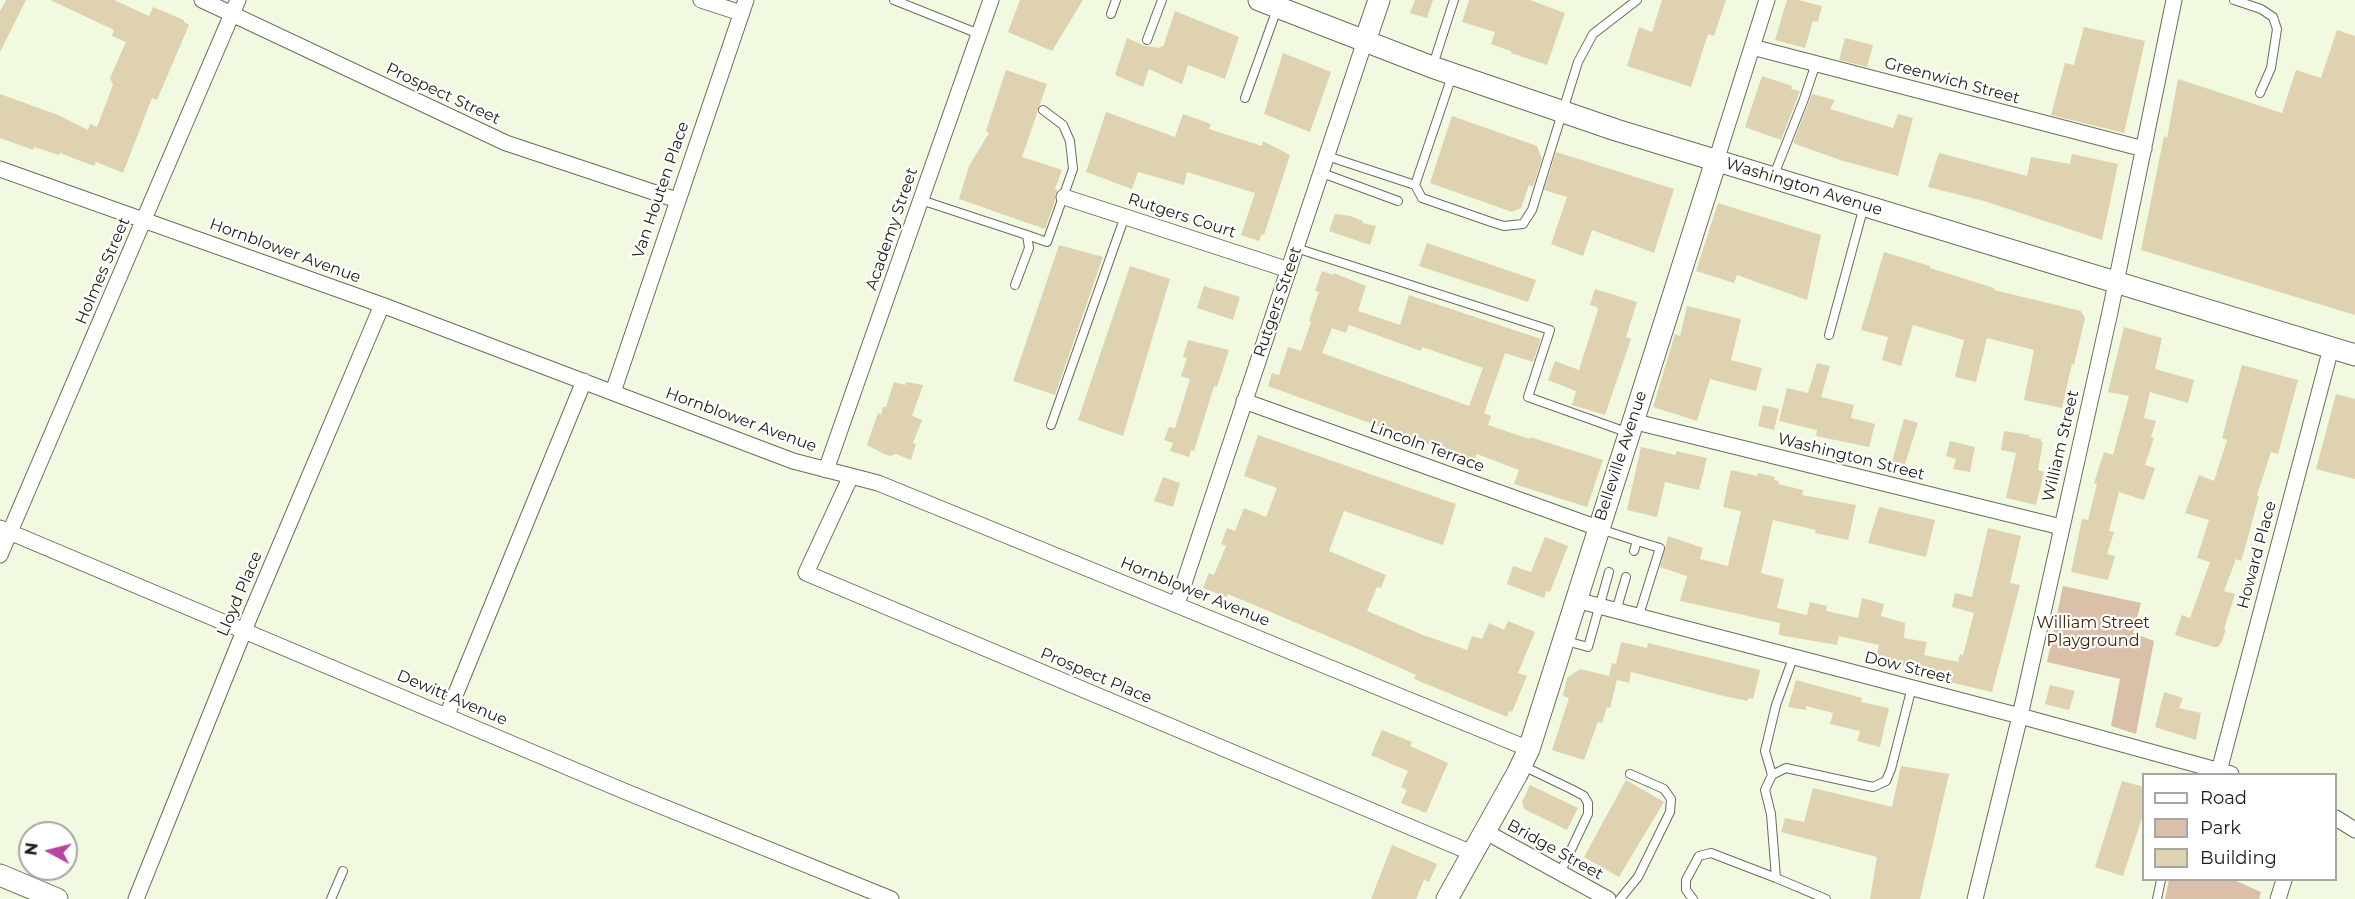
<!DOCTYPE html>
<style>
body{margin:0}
#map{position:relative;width:2355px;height:899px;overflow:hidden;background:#f2f9e1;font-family:Montserrat,sans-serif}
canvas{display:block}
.legend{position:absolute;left:2142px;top:773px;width:195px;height:108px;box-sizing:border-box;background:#fff;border:2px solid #a6a7a3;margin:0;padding:8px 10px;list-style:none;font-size:18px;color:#20221a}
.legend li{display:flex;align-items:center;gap:12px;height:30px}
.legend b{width:30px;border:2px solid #a6a7a3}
.north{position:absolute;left:18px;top:821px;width:60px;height:60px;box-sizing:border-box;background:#fff;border:2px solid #a6a7a3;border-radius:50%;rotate:277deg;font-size:16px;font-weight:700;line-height:24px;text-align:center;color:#20221a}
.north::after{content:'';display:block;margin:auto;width:21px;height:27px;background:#b645a0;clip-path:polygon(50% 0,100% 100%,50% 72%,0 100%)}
</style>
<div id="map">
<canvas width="2355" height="899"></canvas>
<ul class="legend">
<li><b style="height:8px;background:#fff"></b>Road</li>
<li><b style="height:16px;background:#dabfa9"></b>Park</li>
<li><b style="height:16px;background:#ded2b0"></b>Building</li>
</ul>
<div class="north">N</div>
</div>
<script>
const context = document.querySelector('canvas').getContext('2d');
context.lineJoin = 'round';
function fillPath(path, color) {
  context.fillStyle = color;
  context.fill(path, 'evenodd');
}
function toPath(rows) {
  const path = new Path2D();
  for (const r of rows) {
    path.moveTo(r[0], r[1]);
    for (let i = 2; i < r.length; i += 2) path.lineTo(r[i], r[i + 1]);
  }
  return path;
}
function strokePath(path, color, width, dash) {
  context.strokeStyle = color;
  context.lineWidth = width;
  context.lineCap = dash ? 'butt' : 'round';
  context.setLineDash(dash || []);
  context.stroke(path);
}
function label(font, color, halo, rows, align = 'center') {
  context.font = font + ' Montserrat,sans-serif';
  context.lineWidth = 4.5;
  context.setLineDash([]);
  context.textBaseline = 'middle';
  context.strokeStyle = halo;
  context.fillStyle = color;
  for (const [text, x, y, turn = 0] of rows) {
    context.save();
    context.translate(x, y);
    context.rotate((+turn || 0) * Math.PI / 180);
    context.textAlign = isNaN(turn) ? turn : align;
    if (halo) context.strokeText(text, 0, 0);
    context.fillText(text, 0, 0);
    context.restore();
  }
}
const green = toPath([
 [2063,586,2141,603,2133,633,2154,641,2136,734,2111,726,2120,679,2047,662],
 [2169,880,2234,880,2261,892,2259,899,2165,899]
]);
const building = toPath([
 [6,0,26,0,0,52,0,11],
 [50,0,114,0,149,16,153,7,184,20,184,22,189,25,157,100,152,98,123,173,96,162,94,166,60,153,59,155,34,147,33,150,0,138,0,94,58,115,88,130,90,124,97,127,113,85,110,78,126,42,112,36,114,30],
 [1020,0,1083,0,1052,51,1008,32],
 [1415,0,1433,0,1427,18,1410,13],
 [1469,0,1530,0,1565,13,1547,65,1511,53,1511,51,1491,44,1495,32,1462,22],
 [1662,0,1726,0,1714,36,1708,34,1691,87,1627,66,1639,27,1652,32],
 [1787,0,1798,0,1822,6,1818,22,1813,21,1805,48,1775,40],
 [1175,11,1239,37,1225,79,1188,65,1182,84,1149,69,1143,87,1115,75,1127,38,1145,46,1160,48,1161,46,1163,47],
 [2084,27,2145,41,2124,133,2051,115,2065,63,2074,65],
 [2337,30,2355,36,2355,315,2141,250,2164,136,2167,138,2178,79,2282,113,2296,70,2321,78],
 [1845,38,1873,45,1867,67,1839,60],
 [1283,53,1331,72,1310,132,1264,114],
 [1006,70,1047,84,1022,157,1062,170,1055,189,1057,190,1055,195,1055,201,1045,229,959,199,969,166,989,133,986,131],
 [1762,76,1792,86,1791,89,1800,91,1781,140,1745,127],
 [1812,94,1835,100,1830,109,1893,128,1898,114,1913,118,1898,176,1840,160,1793,143],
 [1106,112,1175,137,1183,114,1211,124,1209,129,1262,146,1263,141,1290,155,1264,235,1262,234,1259,241,1241,235,1255,193,1187,172,1184,185,1138,172,1132,189,1086,172],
 [1452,116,1537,146,1542,159,1533,187,1529,185,1521,208,1512,212,1430,183],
 [1556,152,1674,189,1654,253,1592,230,1583,256,1551,244,1567,197,1544,190],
 [1939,153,2027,176,2031,157,2070,164,2072,154,2118,164,2102,240,1984,201,1928,187],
 [1718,203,1821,235,1807,300,1737,275,1734,283,1696,271],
 [1335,214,1350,216,1363,221,1362,223,1376,226,1370,245,1329,231],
 [1427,243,1536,280,1528,302,1419,266],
 [1059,245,1103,257,1055,395,1013,381],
 [1884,252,1930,266,1930,268,1994,288,1994,290,2081,311,2085,318,2074,365,2072,364,2062,408,2024,400,2034,350,1987,338,1976,382,1955,377,1964,340,1913,325,1901,366,1882,360,1888,337,1861,330],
 [1130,266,1170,279,1123,436,1078,420],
 [1322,271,1333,275,1334,273,1366,286,1358,311,1400,325,1409,295,1541,339,1533,362,1505,353,1484,413,1491,416,1488,425,1529,439,1530,437,1603,460,1587,507,1514,484,1519,470,1477,454,1474,461,1268,386,1272,373,1279,375,1288,347,1301,351,1311,322,1309,321,1319,292,1315,291],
 [1349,325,1421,351,1422,347,1483,368,1469,406,1322,353,1332,328,1346,333],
 [1204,286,1240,297,1233,320,1197,308],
 [1595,289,1637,302,1626,337,1631,339,1605,415,1572,405,1576,391,1548,380,1555,361,1579,370,1598,310,1597,307,1590,305],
 [1687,306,1741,319,1731,360,1762,368,1756,391,1710,379,1697,421,1653,407,1675,334,1680,336],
 [2124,327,2162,338,2155,369,2194,380,2188,403,2150,392,2144,418,2156,421,2151,437,2154,438,2145,465,2155,468,2144,500,2119,492,2110,527,2109,531,2114,532,2107,554,2115,556,2108,580,2071,572,2082,519,2088,520,2097,484,2094,483,2104,452,2113,455,2129,396,2108,392],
 [1188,340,1229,350,1217,387,1214,386,1194,451,1191,450,1189,457,1170,451,1173,443,1164,440,1169,427,1175,428,1190,379,1181,376,1187,358,1183,357],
 [1817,363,1830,366,1821,397,1854,405,1851,418,1875,424,1869,447,1816,436,1817,430,1779,421,1787,388,1808,393],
 [2242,365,2298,380,2278,454,2271,452,2257,495,2259,496,2245,548,2241,561,2236,559,2224,591,2235,594,2224,629,2226,629,2222,641,2218,647,2214,647,2175,635,2182,615,2190,618,2210,562,2197,558,2209,520,2185,513,2199,475,2214,481,2227,440,2222,438],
 [894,382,905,385,906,382,923,385,912,416,922,420,913,443,916,444,911,460,896,454,890,456,884,454,867,445,878,413,881,415,883,407,886,407],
 [2336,394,2355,399,2355,479,2316,469],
 [1763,405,1779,409,1774,430,1758,426],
 [1904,419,1918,423,1905,464,1892,461],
 [2004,431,2029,435,2029,437,2041,439,2041,442,2043,442,2038,470,2044,472,2036,505,2006,498,2016,453,2001,450],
 [1258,435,1456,504,1443,545,1344,511,1329,551,1386,575,1381,588,1377,587,1367,611,1423,635,1467,650,1472,636,1482,639,1489,623,1504,630,1508,621,1535,632,1518,673,1527,676,1512,712,1509,711,1507,717,1414,679,1416,675,1358,649,1228,594,1227,597,1203,588,1209,573,1214,575,1226,546,1221,544,1227,528,1235,531,1244,508,1266,517,1277,488,1244,476],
 [1950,441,1975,447,1970,472,1953,469,1956,459,1946,456],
 [1641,447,1676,455,1676,451,1707,458,1699,490,1665,482,1657,517,1627,510],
 [1731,470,1757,476,1758,473,1775,477,1774,480,1779,481,1778,484,1803,490,1802,495,1856,505,1848,540,1815,533,1816,530,1773,520,1761,573,1784,579,1777,608,1807,615,1810,602,1827,606,1826,611,1858,618,1862,598,1884,604,1881,616,1905,623,1904,638,1927,642,1924,655,1958,662,1960,654,1963,655,1974,613,1952,607,1955,593,1972,597,1988,528,2021,536,2010,583,2020,585,1992,692,1945,681,1946,676,1876,659,1879,645,1839,636,1837,645,1779,635,1780,623,1680,601,1687,576,1660,567,1668,536,1703,548,1700,559,1728,566,1741,511,1723,507],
 [1163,477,1180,483,1173,507,1154,501],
 [1879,507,1935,520,1926,557,1868,543],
 [1545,537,1568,546,1550,592,1546,591,1544,598,1507,584,1513,566,1531,572],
 [1621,642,1647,648,1648,643,1760,670,1753,699,1748,698,1748,701,1724,696,1631,672,1629,683,1617,680,1610,708,1607,707,1602,723,1598,722,1584,760,1552,750,1569,698,1563,696,1567,678,1580,669,1609,676,1612,663,1616,664],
 [1796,680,1862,698,1861,702,1889,708,1880,747,1857,741,1860,731,1830,724,1833,713,1806,706,1806,710,1788,707],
 [2050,685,2075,691,2069,710,2045,704],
 [2164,692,2183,698,2179,708,2201,713,2196,740,2155,727],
 [1382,730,1412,742,1410,746,1448,763,1426,813,1401,803,1407,790,1401,787,1408,771,1371,755],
 [1901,766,1949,774,1920,899,1870,899,1877,857,1781,832,1785,818,1804,822,1813,788,1892,807],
 [1626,780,1664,802,1619,877,1584,857],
 [2122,781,2144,787,2144,812,2123,876,2095,867],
 [1530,785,1578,808,1567,830,1524,809,1522,802],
 [1392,845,1437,864,1429,882,1424,880,1416,899,1371,899]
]);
const lane = toPath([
 [894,0,979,34],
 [2234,0,2261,9,2273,17,2277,29,2271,68,2260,93],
 [1111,14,1116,0],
 [1147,40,1162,0],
 [1433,65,1454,0],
 [1245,98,1277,9],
 [1327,156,1415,185,1422,198,1494,223,1504,226,1523,224,1532,210,1578,62,1593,34,1637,0],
 [1322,173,1398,201],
 [1774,175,1804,99,1816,63],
 [1415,185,1452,76],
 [921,200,1027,235,1029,248,1015,285],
 [1027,235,1047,242,1073,169,1070,141,1063,125,1043,110],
 [1296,248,1550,330,1528,397,1629,433],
 [1829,335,1864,206],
 [1051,425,1125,216],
 [1600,529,1637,541,1634,551],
 [1637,541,1660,548,1638,618],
 [1616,611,1626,577],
 [1566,641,1588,647,1609,572],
 [1523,766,1571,789,1584,796,1588,803,1588,814,1560,873],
 [1772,775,1765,751,1776,705,1793,658],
 [331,899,343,871],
 [1620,899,1638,877,1670,812,1671,799,1664,789,1630,774],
 [1693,899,1686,890,1686,880,1699,856,1711,853,1776,878],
 [1826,899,1776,878,1771,814,1765,790,1772,775,1786,768,1873,787,1886,781,1891,769,1912,687],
 [2157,899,2161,880]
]);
const street = toPath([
 [202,0,506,143,677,200],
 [701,0,741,13],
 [1752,47,2144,149],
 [1716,161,1767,0],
 [0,169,382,305,793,461,878,483,1529,749],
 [1064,197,1289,270],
 [613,392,746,0],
 [1244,401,1598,528],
 [1632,421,2061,527],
 [826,470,991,0],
 [851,476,806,573,1472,853],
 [0,528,624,791,891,899],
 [0,555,238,0],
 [1576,600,2020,716,2231,774],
 [1177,604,1365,41],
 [447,715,584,381],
 [2219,771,2331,348],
 [2336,818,2355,830],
 [1486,832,1608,899],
 [136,899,250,616,382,305],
 [1975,899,2020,716,2110,312,2174,0],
 [2278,899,2284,880]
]);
const secondary = toPath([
 [1259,0,1432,67,1616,130,2355,355],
 [1365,41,1379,0],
 [0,875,57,899],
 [1447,899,1517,774,1529,749,1716,161]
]);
const streetNames = [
 ["Greenwich Street",1952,81,15],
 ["Prospect Street",443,94,25],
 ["Washington Avenue",1804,187,17],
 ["Van Houten Place",661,190,-71],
 ["Rutgers Court",1182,216,18],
 ["Academy Street",892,229,-71],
 ["Hornblower Avenue",285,251,20],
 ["Holmes Street",103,271,-67],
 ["Rutgers Street",1278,302,-71],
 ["Hornblower Avenue",741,420,20],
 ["William Street",2061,446,-77],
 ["Lincoln Terrace",1427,447,20],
 ["Belleville Avenue",1621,456,-72],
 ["Washington Street",1851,457,14],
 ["Howard Place",2257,555,-75],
 ["Hornblower Avenue",1195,592,22],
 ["Lloyd Place",240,594,-67],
 ["Dow Street",1908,668,14],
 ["Prospect Place",1096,676,23],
 ["Dewitt Avenue",452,698,23],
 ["Bridge Street",1555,850,29]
];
const parkNames = [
 ["William Street",2093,623],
 ["Playground",2093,641]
];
fillPath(green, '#dabfa9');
fillPath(building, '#ded2b0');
strokePath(lane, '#696e5a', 10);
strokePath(street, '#696e5a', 17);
strokePath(secondary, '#696e5a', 23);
strokePath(lane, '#fff', 8);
strokePath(street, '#fff', 15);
strokePath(secondary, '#fff', 21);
label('16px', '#20221a', '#fff', streetNames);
label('16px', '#432506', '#fff', parkNames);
</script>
